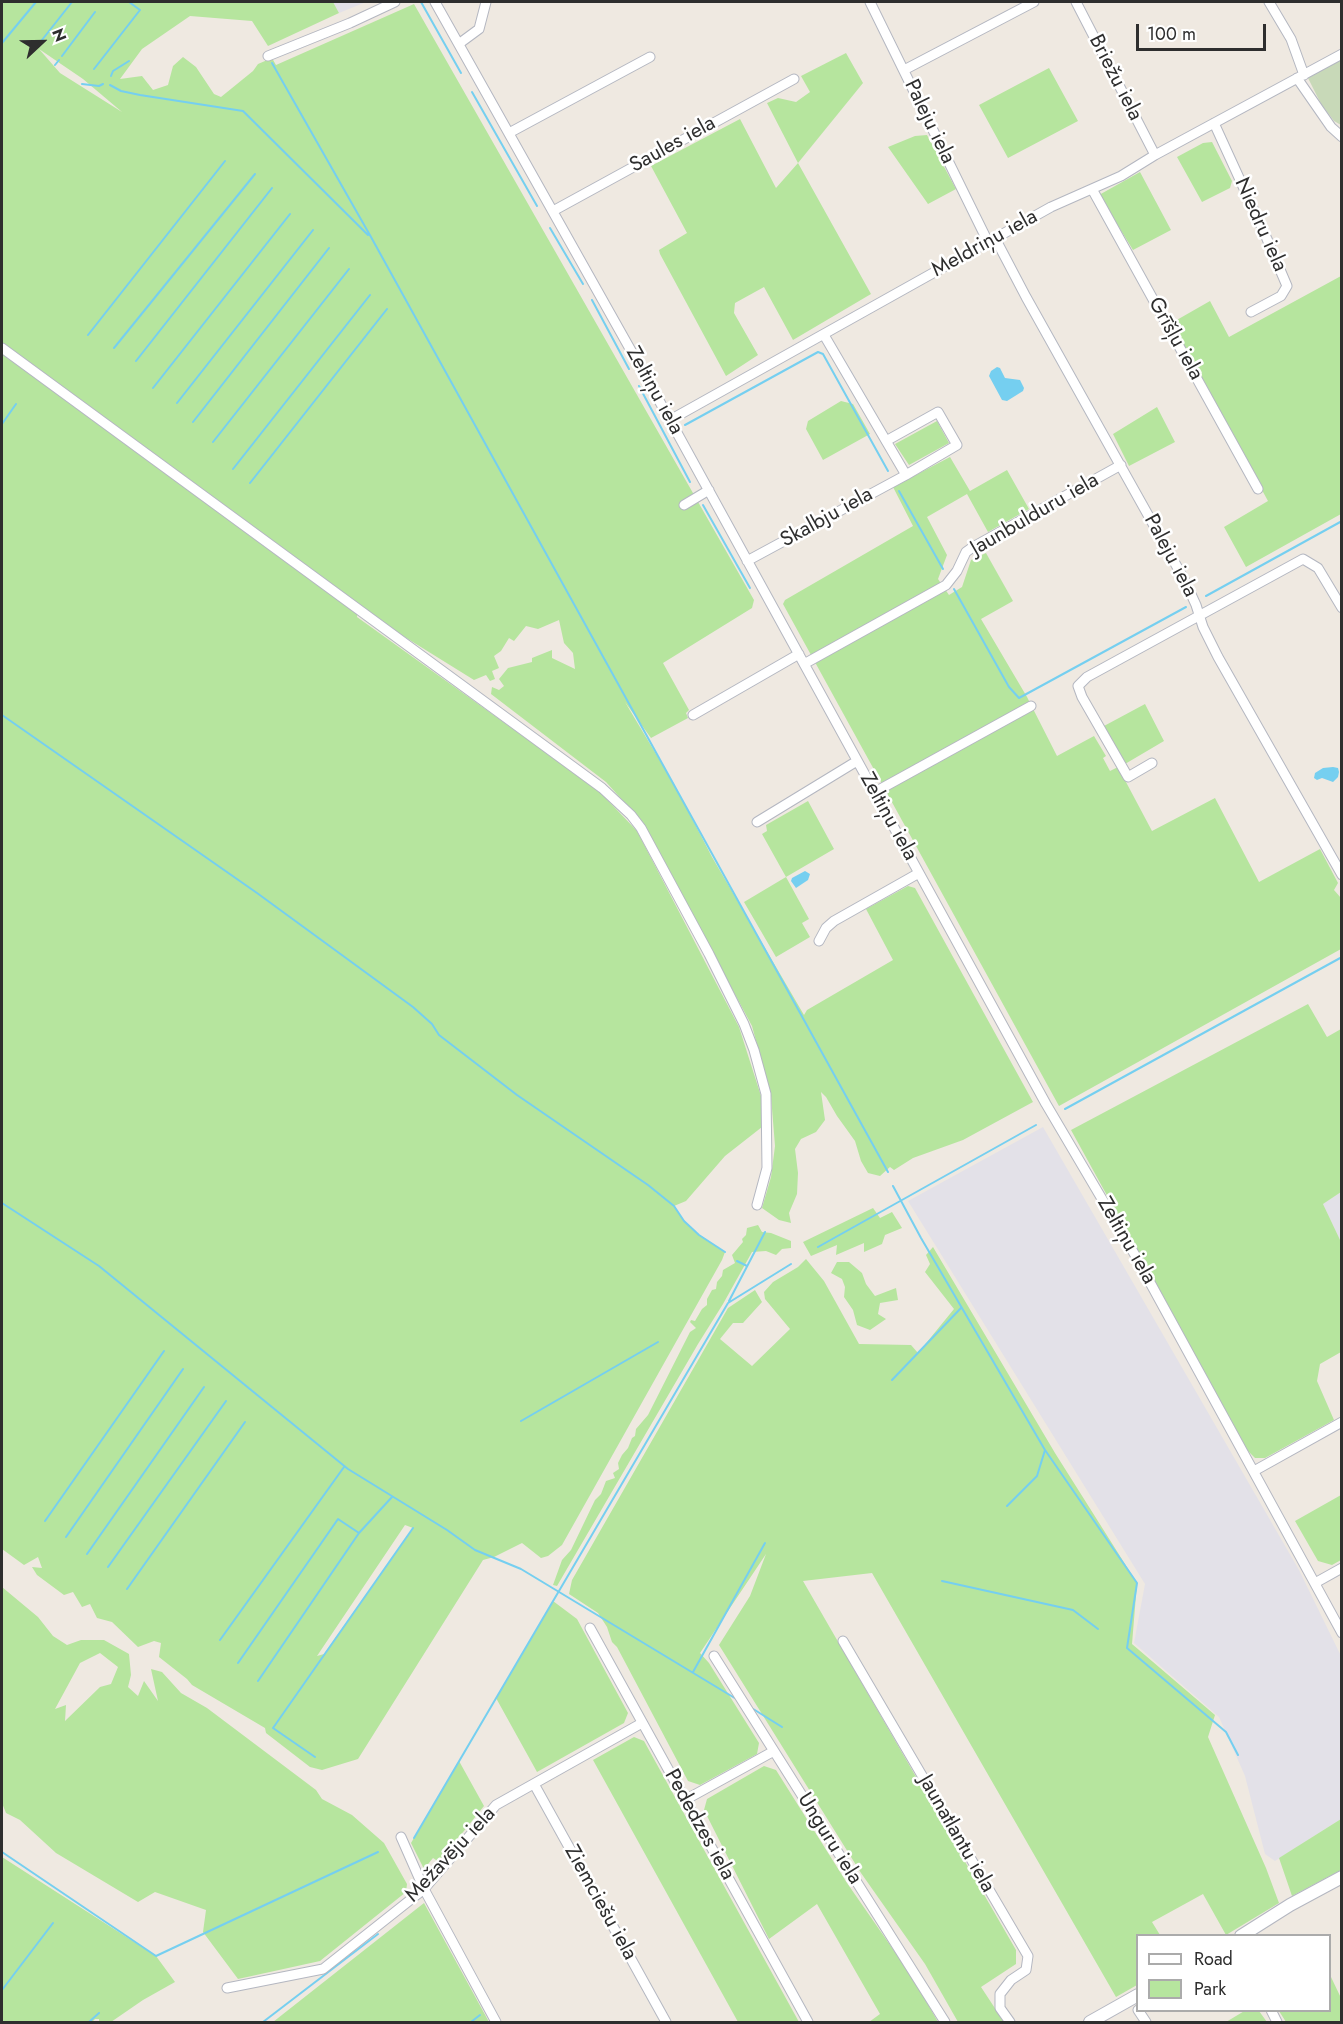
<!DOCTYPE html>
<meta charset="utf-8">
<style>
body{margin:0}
#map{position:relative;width:1343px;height:2024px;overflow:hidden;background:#efe9e1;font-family:Jost,sans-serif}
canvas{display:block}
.frame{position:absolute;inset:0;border:3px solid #2e2e2e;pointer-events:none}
.legend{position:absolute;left:1136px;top:1934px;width:195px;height:78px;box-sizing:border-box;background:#fff;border:2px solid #ababab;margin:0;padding:8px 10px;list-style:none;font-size:18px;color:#2e2e2e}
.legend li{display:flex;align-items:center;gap:12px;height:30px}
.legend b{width:30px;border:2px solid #ababab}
.north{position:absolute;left:12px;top:12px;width:60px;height:60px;-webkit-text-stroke:4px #fff;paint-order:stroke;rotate:68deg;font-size:16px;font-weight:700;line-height:24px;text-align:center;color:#2e2e2e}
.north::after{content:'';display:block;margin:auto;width:21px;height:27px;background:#2e2e2e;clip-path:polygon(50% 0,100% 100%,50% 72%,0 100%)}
.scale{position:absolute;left:1136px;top:24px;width:130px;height:27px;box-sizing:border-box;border:3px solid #2e2e2e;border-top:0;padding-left:8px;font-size:18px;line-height:21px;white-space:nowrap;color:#2e2e2e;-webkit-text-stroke:4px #fff;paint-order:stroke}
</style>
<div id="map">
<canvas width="1343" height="2024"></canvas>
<div class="frame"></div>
<ul class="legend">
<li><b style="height:8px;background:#fff"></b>Road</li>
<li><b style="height:16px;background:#b6e59e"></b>Park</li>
</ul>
<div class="north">N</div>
<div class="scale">100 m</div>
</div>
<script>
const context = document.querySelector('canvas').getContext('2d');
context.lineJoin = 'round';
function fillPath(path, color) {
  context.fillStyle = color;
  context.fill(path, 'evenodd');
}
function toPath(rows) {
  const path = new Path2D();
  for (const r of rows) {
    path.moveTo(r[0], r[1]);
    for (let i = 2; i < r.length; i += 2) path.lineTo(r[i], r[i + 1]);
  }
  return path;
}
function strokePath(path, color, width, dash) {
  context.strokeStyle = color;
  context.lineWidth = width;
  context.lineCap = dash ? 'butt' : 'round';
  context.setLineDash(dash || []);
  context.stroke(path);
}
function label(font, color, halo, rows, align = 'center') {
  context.font = font + ' Jost,sans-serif';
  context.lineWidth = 5;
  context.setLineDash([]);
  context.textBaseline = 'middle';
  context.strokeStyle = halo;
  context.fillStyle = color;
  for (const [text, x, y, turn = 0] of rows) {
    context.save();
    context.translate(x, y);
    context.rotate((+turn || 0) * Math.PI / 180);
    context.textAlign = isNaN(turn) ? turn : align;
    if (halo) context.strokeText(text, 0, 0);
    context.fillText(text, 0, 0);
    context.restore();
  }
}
const industrial = toPath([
 [333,2,366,2,339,13],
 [1043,1127,1299,1570,1341,1656,1341,1819,1275,1861,1265,1854,1245,1776,1219,1717,1134,1643,1145,1584,908,1201],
 [1341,1192,1341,1242,1323,1204]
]);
const green = toPath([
 [2,2,333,2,339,13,268,46,252,21,190,16,142,49,120,79,142,76,153,90,168,85,173,66,183,57,196,67,214,94,221,97,253,71,258,64,272,58,276,65,414,4,754,600,752,608,663,663,689,710,686,713,688,718,651,738,625,702,674,784,712,857,804,1015,807,1010,893,960,866,909,908,886,915,888,1033,1102,963,1140,913,1158,894,1170,890,1167,880,1176,868,1173,861,1161,855,1141,837,1116,826,1097,821,1092,825,1120,816,1132,801,1139,795,1149,798,1173,797,1194,789,1213,791,1223,779,1220,762,1208,771,1177,775,1146,771,1096,752,1026,643,823,606,782,491,694,492,687,499,690,504,686,499,679,508,668,532,662,532,658,552,650,552,658,575,669,573,653,564,643,559,620,538,629,526,626,514,641,509,638,501,651,494,656,499,668,492,671,495,679,490,681,486,675,474,680,358,608,357,617,598,790,637,831,739,1027,761,1096,762,1127,725,1156,686,1201,674,1206,684,1221,699,1235,725,1252,722,1260,562,1545,548,1556,541,1558,522,1543,494,1557,483,1560,358,1759,322,1770,310,1767,266,1733,265,1728,192,1685,187,1679,159,1657,161,1643,154,1641,138,1647,112,1622,97,1618,90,1604,82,1607,73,1592,64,1595,37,1575,32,1567,42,1568,38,1557,24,1565,2,1549],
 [39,49,83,79,122,112,60,73],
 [405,1525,413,1528,324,1654,317,1656],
 [846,53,863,83,798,163,871,294,793,340,764,287,735,303,734,313,758,355,726,376,660,254,659,250,687,233,651,166,740,119,776,188,798,163,767,103,778,98,796,102,810,92,801,76],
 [1049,68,1078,121,1008,158,979,105],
 [927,135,956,189,928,204,888,147,915,136],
 [1212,142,1232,181,1230,188,1202,202,1177,157,1203,143],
 [1140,172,1171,230,1133,250,1099,195],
 [1341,276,1341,514,1246,567,1224,527,1268,501,1173,328,1175,321,1210,301,1229,337],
 [841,401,853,404,870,434,823,460,806,429,808,421],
 [1157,407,1175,442,1129,466,1113,434],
 [937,421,949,443,909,465,895,444],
 [950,457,970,491,1007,470,1029,509,988,532,967,494,927,517,947,555,938,579,949,595,962,587,971,560,986,553,1013,601,981,619,1027,697,1057,756,1094,736,1106,756,1103,758,1110,771,1118,767,1152,831,1215,798,1259,882,1320,849,1338,883,1334,890,1341,898,1341,949,1059,1106,783,604,785,600,913,526,893,487],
 [1145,704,1164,741,1125,764,1104,726],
 [808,801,834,849,786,877,809,919,802,923,810,937,776,957,744,902,786,877,762,834,767,831,766,825],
 [1308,1004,1327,1037,1341,1029,1341,1192,1323,1204,1341,1242,1341,1352,1320,1364,1317,1381,1334,1420,1265,1458,1255,1458,1247,1450,1071,1130],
 [873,1208,880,1218,892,1212,902,1228,885,1235,882,1244,864,1252,864,1243,836,1255,837,1245,811,1256,803,1242],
 [758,1225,762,1232,771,1233,791,1241,791,1248,782,1249,776,1255,766,1251,752,1252,723,1304,698,1344,557,1586,553,1585,562,1560,571,1550,595,1500,601,1494,606,1481,615,1478,613,1473,619,1469,618,1463,622,1455,628,1448,632,1438,635,1436,636,1429,648,1415,690,1332,696,1328,690,1322,691,1320,695,1321,702,1309,707,1305,707,1299,712,1290,716,1289,717,1282,722,1276,723,1270,735,1263,732,1255,743,1242,742,1239,746,1235,747,1228],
 [933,1247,1055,1453,1137,1583,1132,1644,1215,1715,1208,1737,1266,1868,1279,1903,1226,1935,1203,1894,1152,1922,1160,1935,1138,1936,1137,1985,1116,1997,872,1573,803,1581,1016,1950,1016,1964,981,1987,1004,2022,958,2022,925,1964,861,1873,719,1645,750,1596,766,1554,700,1653,709,1663,759,1743,757,1754,700,1785,688,1781,617,1647,612,1642,607,1627,598,1613,569,1594,572,1580,728,1308,755,1290,762,1302,743,1323,733,1323,720,1339,752,1366,790,1329,765,1299,764,1292,773,1282,798,1267,806,1259,824,1281,859,1344,911,1345,918,1353,954,1309,925,1272,930,1264,926,1255],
 [837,1262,849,1262,862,1273,866,1284,875,1296,896,1288,898,1300,880,1303,878,1314,886,1319,870,1330,857,1325,853,1310,844,1297,845,1287,842,1279,831,1273],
 [1341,1495,1341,1560,1332,1565,1318,1561,1295,1521],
 [2,1587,38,1617,53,1636,67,1645,81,1640,104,1640,129,1654,131,1675,128,1687,138,1696,144,1681,158,1701,151,1669,162,1672,181,1693,207,1708,316,1790,322,1799,352,1815,384,1843,407,1884,406,1892,320,1961,238,1979,203,1932,206,1910,155,1892,138,1902,56,1853,20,1820,6,1813,2,1803],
 [100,1653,118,1667,111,1684,100,1687,65,1721,66,1705,55,1709,80,1663],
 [553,1601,577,1619,628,1713,624,1723,537,1772,496,1698],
 [634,1737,644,1741,799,2022,738,2022,593,1760],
 [459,1761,484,1806,439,1862,433,1858,424,1869,411,1843],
 [764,1766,776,1770,847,1883,913,1978,938,2022,869,2022,880,2014,817,1904,769,1939,704,1810,707,1799],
 [1341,1819,1341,1870,1292,1896,1279,1858],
 [2,1857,156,1956,175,1982,143,2000,111,2022,99,2022,99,2019,95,2019,92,2022,2,2022],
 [424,1903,489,2022,273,2022],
 [1331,1977,1341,1998,1341,2022,1286,2022,1279,2011,1330,2010],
 [1246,2010,1259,2011,1267,2022,1226,2022]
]);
const cemetery = toPath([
 [1341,59,1341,125,1334,121,1321,104,1308,78]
]);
const water = toPath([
 [997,367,1000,368,1005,378,1020,380,1024,388,1023,391,1007,401,1002,400,989,376,991,371],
 [1333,767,1338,768,1339,772,1338,777,1333,782,1322,778,1317,780,1314,778,1315,773,1323,768],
 [805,871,810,874,808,880,796,888,791,881,792,878]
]);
const stream = toPath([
 [421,2,461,73],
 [2,43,36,2],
 [38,45,72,2],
 [62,56,95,12],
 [272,63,371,237,888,1172],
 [55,65,59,60],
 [94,69,140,10,129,2],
 [111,76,113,71,129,61],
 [82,84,99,86,103,84],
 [110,85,121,91,140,95,243,111,368,235],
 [472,92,537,206],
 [550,228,583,284],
 [592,300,629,369],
 [88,335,225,161],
 [114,348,255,174],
 [136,361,272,188],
 [639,386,690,482],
 [153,388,290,214],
 [177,403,313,230],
 [193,422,329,248],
 [2,424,16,404],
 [685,425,818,352,823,354,888,471],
 [213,442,349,269],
 [233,469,370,295],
 [250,483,387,309],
 [899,491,943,569],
 [703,505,750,588],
 [954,589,1009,687,1019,698,1186,607],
 [1206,596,1342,521],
 [2,715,257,893,413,1007,432,1024,439,1035,517,1095,648,1185,674,1206,684,1221,699,1235,725,1252],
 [1065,1109,1342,957],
 [893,1186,921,1238,1045,1450,1137,1583,1127,1648,1226,1732,1238,1755],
 [2,1203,99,1266,348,1469,447,1530,475,1550,521,1569,738,1700],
 [818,1247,1036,1125],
 [737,1261,747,1266],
 [729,1301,765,1232],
 [892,1380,961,1308],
 [521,1421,658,1342],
 [1007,1506,1037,1476,1045,1450],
 [45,1521,164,1351],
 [66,1537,183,1369],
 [87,1554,204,1387],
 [108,1567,226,1401],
 [942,1581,1073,1610,1098,1629],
 [127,1589,245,1422],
 [220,1640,344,1467],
 [238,1663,338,1519,359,1533],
 [693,1672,765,1543],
 [258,1681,359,1533,392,1497],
 [750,1707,782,1727],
 [315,1757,273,1728,413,1528],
 [414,1838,728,1303,791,1264],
 [2,1852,156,1956,378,1852],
 [2,1990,53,1923],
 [89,2022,99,2013],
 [263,2022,378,1934],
 [471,2022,480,2015]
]);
const minor = toPath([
 [435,2,670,420,1046,1104,1135,1255,1342,1633],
 [870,2,988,242],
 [1076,2,1155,155],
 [1269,2,1291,39,1304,75],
 [460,43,479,29,486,2],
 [268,56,350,23,395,2],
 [904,70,1034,2],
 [1297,78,1331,127,1342,137],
 [1214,123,1267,239,1287,286,1281,296,1251,312],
 [509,133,650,57],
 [1092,189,1258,489],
 [553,211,794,79],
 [995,238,1026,297,1185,581,1196,605,1203,627,1218,657,1342,875],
 [2,348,602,788,631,815,641,828,709,954,744,1024,754,1050,766,1094,767,1168,757,1205],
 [670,420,1051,207,1121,176,1155,155,1342,54],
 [886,441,938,412,957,445,906,475],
 [684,505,709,490],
 [747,561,906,475,824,335],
 [804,664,946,585,957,571,966,552,973,547,1121,465],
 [693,715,799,654],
 [1152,763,1128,777,1082,697,1078,686,1087,677,1303,559,1318,568,1342,608],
 [875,792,1031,706],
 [757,822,857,761],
 [819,941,826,928,834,921,919,873],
 [1254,1471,1342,1422],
 [1315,1583,1342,1568],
 [590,1628,808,2022],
 [843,1641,1028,1956,1026,1970,1011,1980,1000,1994,1000,2008,1010,2022],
 [714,1656,945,2022],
 [534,1784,666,2022],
 [685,1800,774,1751],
 [401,1837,424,1889,496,2022],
 [227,1988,323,1969,424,1889,496,1805,642,1723],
 [1138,2010,1146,2022],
 [1271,2010,1277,2022]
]);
const tertiary = toPath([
 [1241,1936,1290,1905,1342,1877],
 [1090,2022,1138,1995]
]);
const streetNames = [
 ["Briežu iela",1115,78,63],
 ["Paleju iela",929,122,64],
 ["Saules iela",673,145,-29],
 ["Niedru iela",1260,225,66],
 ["Meldriņu iela",985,244,-29],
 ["Grīšļu iela",1175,339,61],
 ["Zeltiņu iela",654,391,61],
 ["Jaunbulduru iela",1035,515,-30],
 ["Skalbju iela",827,518,-29],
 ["Paleju iela",1170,556,62],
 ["Zeltiņu iela",888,817,61],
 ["Zeltiņu iela",1126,1241,60],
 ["Pededzes iela",699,1825,61],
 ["Jaunatlantu iela",956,1834,60],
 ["Unguru iela",829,1839,58],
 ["Mežavēju iela",451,1855,-47],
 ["Ziemciešu iela",600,1903,61]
];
fillPath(industrial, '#e3e1e8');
fillPath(green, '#b6e59e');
fillPath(cemetery, '#c8d9b8');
fillPath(water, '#75cff0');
strokePath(stream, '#75cff0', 2);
strokePath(minor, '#b4b7c1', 11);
strokePath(tertiary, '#b4b7c1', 14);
strokePath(minor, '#fff', 9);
strokePath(tertiary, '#fff', 12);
label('21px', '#2e2e2e', '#fff', streetNames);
</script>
